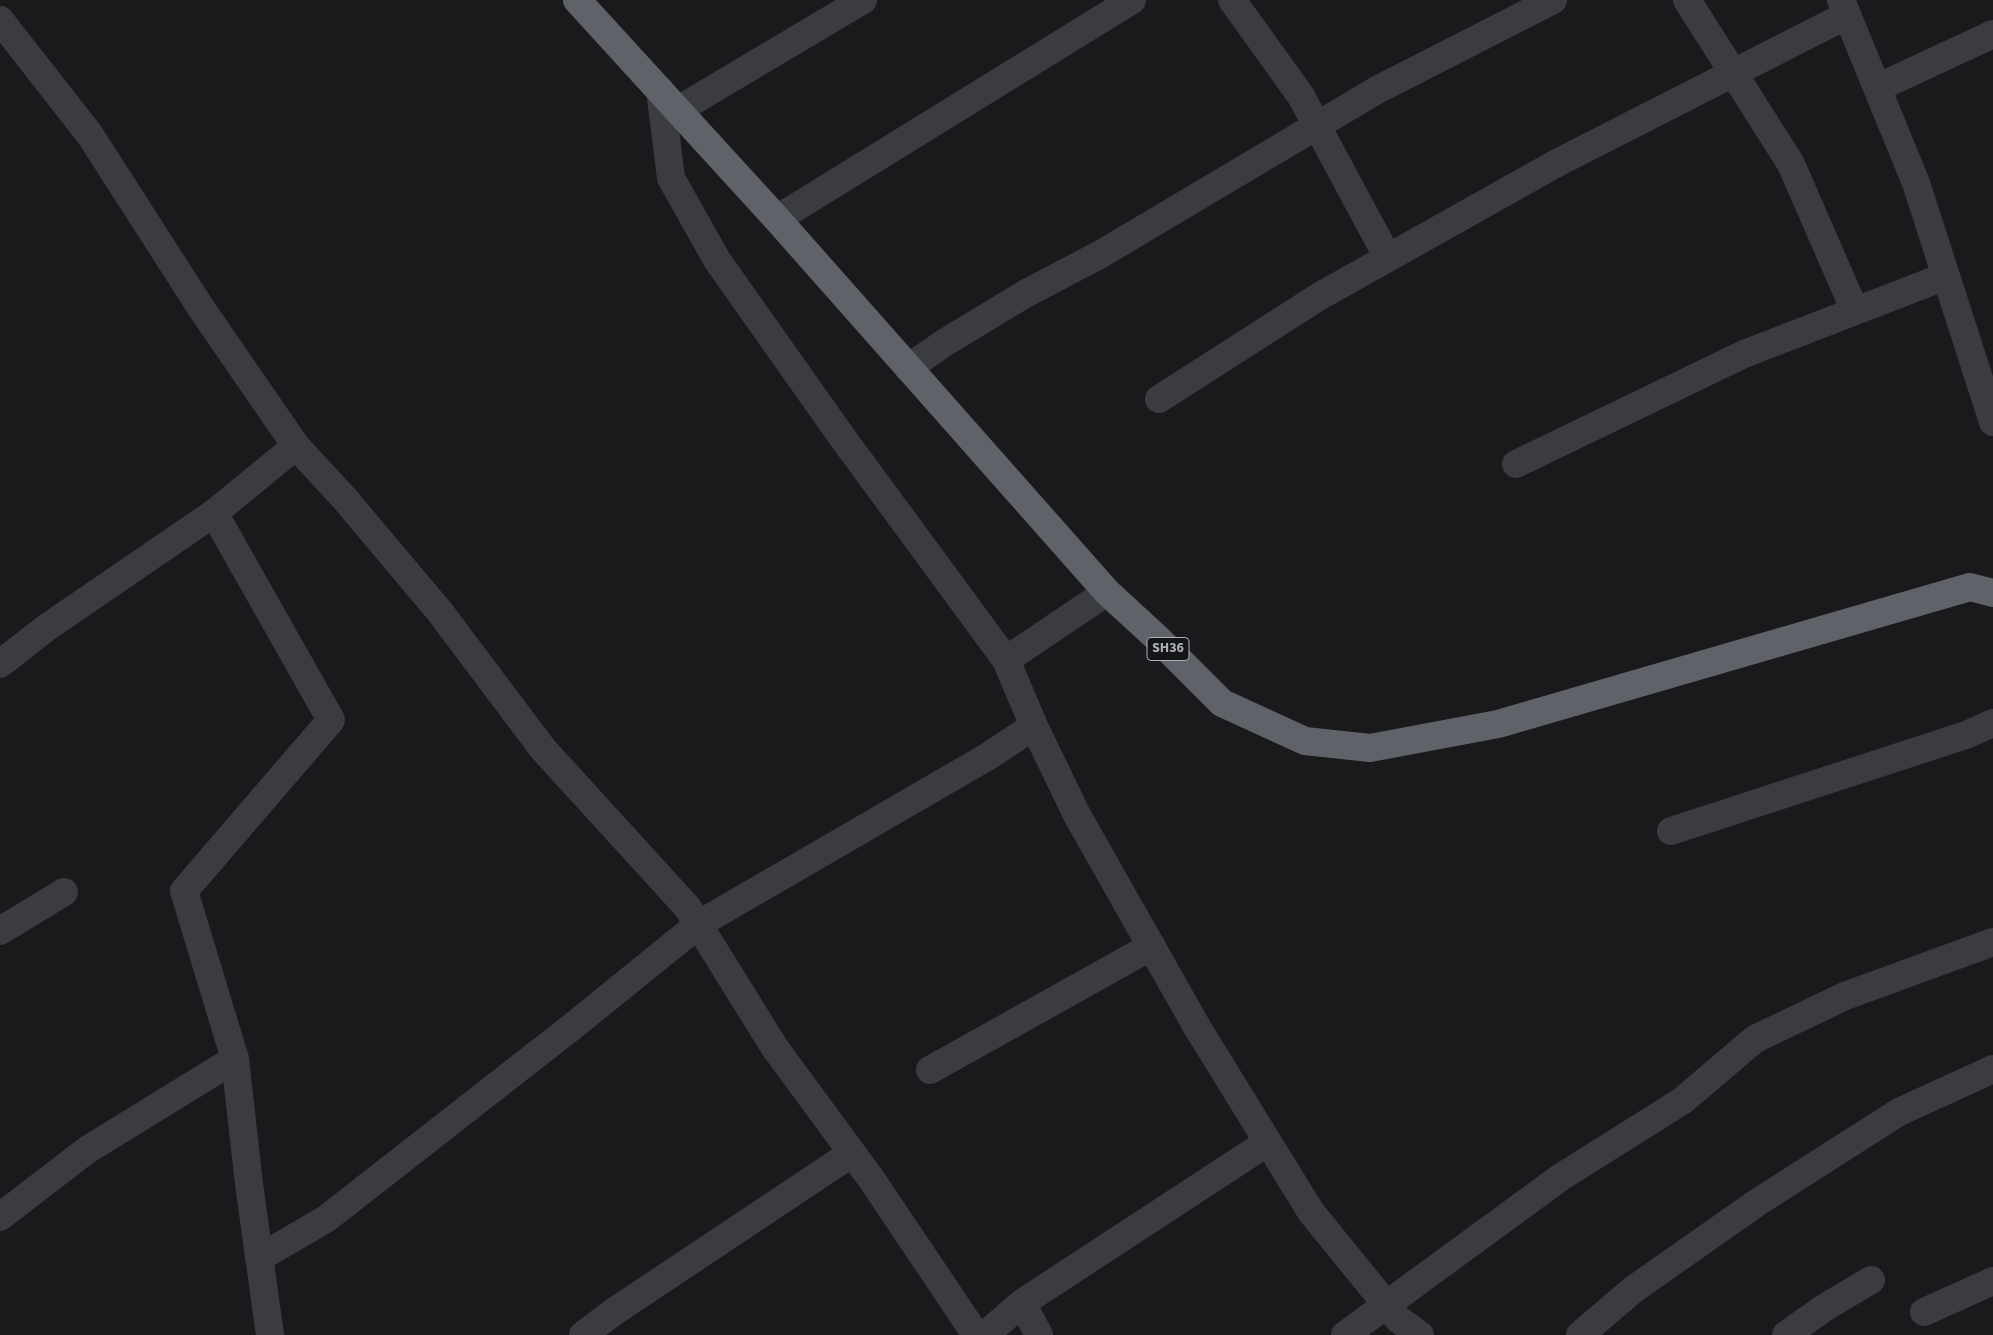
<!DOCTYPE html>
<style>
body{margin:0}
canvas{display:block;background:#1a1a1c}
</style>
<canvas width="1993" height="1335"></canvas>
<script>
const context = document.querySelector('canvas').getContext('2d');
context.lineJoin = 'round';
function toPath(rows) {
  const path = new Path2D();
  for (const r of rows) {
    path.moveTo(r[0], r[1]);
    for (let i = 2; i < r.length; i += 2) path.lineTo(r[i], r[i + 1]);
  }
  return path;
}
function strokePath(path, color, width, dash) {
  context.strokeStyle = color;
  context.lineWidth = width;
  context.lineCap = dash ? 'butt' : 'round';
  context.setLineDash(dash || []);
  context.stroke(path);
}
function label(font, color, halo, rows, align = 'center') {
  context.font = font + ' "Source Sans 3",sans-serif';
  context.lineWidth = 4.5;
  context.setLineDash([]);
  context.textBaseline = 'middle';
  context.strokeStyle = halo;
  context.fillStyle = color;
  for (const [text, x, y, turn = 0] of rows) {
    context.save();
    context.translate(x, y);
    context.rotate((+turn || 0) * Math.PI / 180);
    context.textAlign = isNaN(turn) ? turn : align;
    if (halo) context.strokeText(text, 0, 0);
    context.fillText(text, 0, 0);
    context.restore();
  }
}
const minor = toPath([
 [1232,0,1301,96,1388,258],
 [1687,0,1791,164,1855,311],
 [1841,0,1916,183,1993,422],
 [0,20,90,135,201,308,296,446,345,499,440,612,543,749,688,908,775,1048,872,1180,976,1335],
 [1877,88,1993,34],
 [660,90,671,178,717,260,842,437,1006,660],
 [678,110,863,0],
 [777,219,1132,0],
 [908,368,944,343,1025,294,1101,254,1377,90,1553,0],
 [1159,399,1320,296,1557,163,1847,15],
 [1516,464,1744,354,1946,276],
 [1107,592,1006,660,1034,726,1077,815,1197,1027,1311,1212,1398,1319,1420,1335],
 [0,664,46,628,214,513],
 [1671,831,1966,735,1993,723],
 [0,931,64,892],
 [930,1070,1152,946],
 [0,1217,87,1150,235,1059],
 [259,1258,326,1219,573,1026,699,924,987,757,1034,726],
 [1022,1303,1039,1335],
 [1924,1312,1993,1281],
 [583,1335,615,1311,852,1153],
 [985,1335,1022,1303,1268,1142],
 [1345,1335,1561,1177,1682,1101,1755,1039,1845,996,1993,942],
 [1580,1335,1634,1289,1758,1202,1899,1112,1993,1069],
 [1786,1335,1824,1308,1871,1280]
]);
const tertiary = toPath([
 [270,1335,249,1184,235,1059,184,891,331,720,214,513,296,446]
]);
const trunk = toPath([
 [577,0,777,219,1107,592,1156,637,1222,703,1305,741,1370,748,1498,724,1970,587,1993,593]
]);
const shields = [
 [1168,649,42]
];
const shieldNames = [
 ["SH36",1168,649]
];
strokePath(minor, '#3b3c41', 28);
strokePath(tertiary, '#3b3c41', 28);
strokePath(trunk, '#5f6269', 28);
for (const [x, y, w] of shields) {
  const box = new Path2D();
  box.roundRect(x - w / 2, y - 11.5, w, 23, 4);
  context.fillStyle = '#151517';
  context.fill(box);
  strokePath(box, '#acb2bb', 1);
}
label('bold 14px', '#acb2bb', null, shieldNames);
</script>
